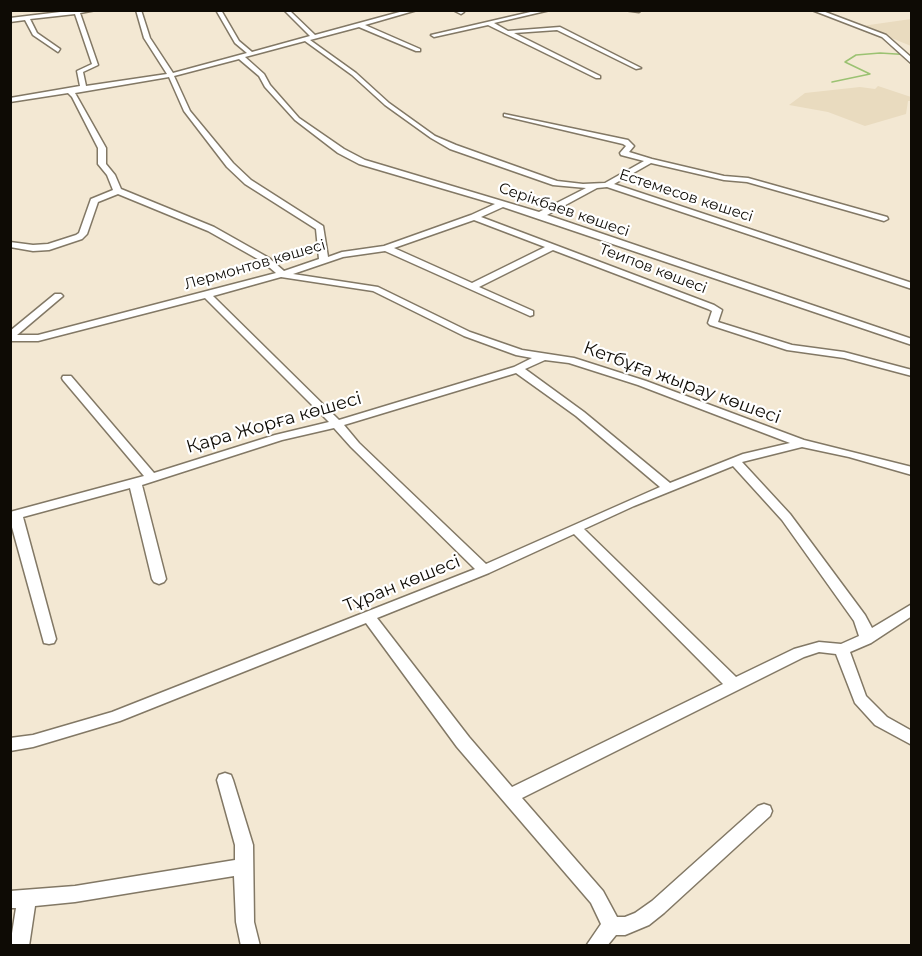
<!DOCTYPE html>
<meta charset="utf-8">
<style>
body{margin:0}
#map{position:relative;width:922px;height:956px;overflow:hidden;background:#f3e8d3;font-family:Montserrat,sans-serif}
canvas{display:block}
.frame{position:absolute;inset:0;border:12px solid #0e0b05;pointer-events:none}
</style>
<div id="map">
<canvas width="922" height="956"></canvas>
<div class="frame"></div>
</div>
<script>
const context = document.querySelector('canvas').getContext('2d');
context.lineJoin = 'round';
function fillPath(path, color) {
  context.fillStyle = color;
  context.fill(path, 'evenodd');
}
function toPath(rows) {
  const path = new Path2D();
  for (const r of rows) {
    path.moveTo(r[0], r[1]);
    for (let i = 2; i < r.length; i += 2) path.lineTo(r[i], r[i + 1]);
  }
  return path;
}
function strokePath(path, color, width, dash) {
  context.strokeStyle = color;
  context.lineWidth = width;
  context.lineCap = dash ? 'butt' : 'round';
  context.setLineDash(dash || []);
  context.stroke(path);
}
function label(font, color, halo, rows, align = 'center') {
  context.font = font + ' Montserrat,sans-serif';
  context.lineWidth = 4.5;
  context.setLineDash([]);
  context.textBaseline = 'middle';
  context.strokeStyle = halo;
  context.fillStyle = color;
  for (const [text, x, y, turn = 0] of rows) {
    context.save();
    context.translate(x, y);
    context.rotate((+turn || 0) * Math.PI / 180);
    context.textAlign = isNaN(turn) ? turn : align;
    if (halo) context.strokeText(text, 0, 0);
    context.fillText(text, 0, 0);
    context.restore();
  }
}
const built = toPath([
 [911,19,911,46,862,26],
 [878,86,911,97,911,101,908,101,906,114,865,126,828,112,789,105,805,93,860,87,875,89]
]);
const stream = toPath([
 [832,82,870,74,845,62,856,55,880,53,912,55]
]);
const minor = toPath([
 [77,10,96,10,80,13,98,65,83,72,86,86,167,74,144,38,136,10,141,10,150,38,173,73,247,53,235,43,216,10,221,10,239,41,252,52,310,36,284,10,289,10,315,35,407,10,417,10,365,25,420,49,420,51,416,51,359,27,310,40,356,73,389,103,435,136,456,145,557,181,583,184,605,183,644,161,621,155,620,153,626,146,623,144,504,116,504,114,628,140,634,146,629,152,652,159,724,176,748,178,887,217,888,219,884,221,747,182,724,180,651,163,614,184,912,283,912,289,607,187,597,188,547,215,912,339,912,345,503,207,481,217,714,305,722,310,718,322,792,345,844,352,912,370,912,376,844,358,787,350,710,325,708,323,712,311,708,309,553,250,479,287,533,311,533,315,530,316,385,251,343,257,293,274,378,287,470,332,522,350,574,358,646,381,804,440,912,467,912,475,849,457,802,447,742,462,790,514,865,615,872,628,912,604,912,616,871,643,850,652,866,696,887,717,912,731,912,745,875,725,855,703,836,654,819,652,804,657,522,798,603,891,617,917,625,917,635,913,652,901,758,806,764,804,770,806,772,811,770,816,664,913,649,925,625,935,616,935,607,946,586,946,601,924,591,903,457,747,366,623,120,721,33,747,10,751,10,738,33,735,112,712,475,569,351,447,334,428,282,440,142,485,166,579,164,582,159,584,154,582,152,579,130,488,23,517,56,639,54,643,49,644,44,643,10,520,10,512,144,476,63,380,62,378,63,376,71,376,154,473,275,435,329,422,205,298,38,341,10,341,10,331,55,294,61,294,63,296,17,335,38,335,276,273,263,262,208,231,118,194,98,202,87,234,82,239,49,250,33,251,10,247,10,242,33,245,48,244,76,235,79,233,91,199,113,190,107,175,98,164,98,148,72,97,68,93,10,102,10,98,80,86,77,71,92,64,75,14,30,19,37,33,60,49,58,52,33,35,25,20,10,22,10,18,77,10],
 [305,41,352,75,385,105,431,138,450,149,553,185,586,188,539,212,365,160,344,149,299,118,270,85,264,74,245,57,305,41],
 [239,59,259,76,265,87,295,120,338,153,359,164,495,204,471,215,384,246,342,252,328,257,323,226,251,180,233,163,190,111,174,76,239,59],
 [169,77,184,111,227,167,245,184,316,229,319,259,284,271,269,258,214,227,121,189,115,175,106,164,106,148,75,93,169,77],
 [474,220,545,247,472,283,394,248,474,220],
 [281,277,373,291,464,336,516,355,532,358,514,367,339,420,213,296,281,277],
 [545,360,569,363,638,385,790,443,743,454,670,483,584,412,525,369,545,360],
 [516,373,576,416,660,487,486,564,359,443,344,425,516,373],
 [733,466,782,520,854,621,859,636,841,644,819,642,794,649,736,677,584,529,634,506,733,466],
 [574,534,723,684,512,787,469,737,377,618,489,573,574,534],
 [453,10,462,10,464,12,461,14,453,10],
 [539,10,550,10,494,23,508,31,560,27,641,68,636,69,557,30,514,33,600,76,600,78,596,78,488,25,434,37,431,35,539,10],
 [624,10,641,10,639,12,624,10],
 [812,10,820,10,886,35,912,58,912,64,882,37,812,10],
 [225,773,231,775,233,780,253,845,254,922,260,946,241,946,236,922,234,876,75,902,35,906,29,946,10,946,16,908,10,908,10,891,75,886,235,860,235,845,217,780,219,775,225,773]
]);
const farStreetnames = [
 ["Естемесов көшесі",686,196,18],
 ["Серікбаев көшесі",564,210,19],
 ["Лермонтов көшесі",255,265,-16],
 ["Теипов көшесі",653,269,21]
];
const streetNames = [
 ["Кетбұға жырау көшесі",682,383,20],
 ["Қара Жорға көшесі",274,423,-16],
 ["Тұран көшесі",402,584,-22]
];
fillPath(built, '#e9dbbf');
strokePath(stream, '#9bc272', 1.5);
strokePath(minor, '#827865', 3);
fillPath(minor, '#fff');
label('15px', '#0e0b05', '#fff', farStreetnames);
label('18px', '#0e0b05', '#fff', streetNames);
</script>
